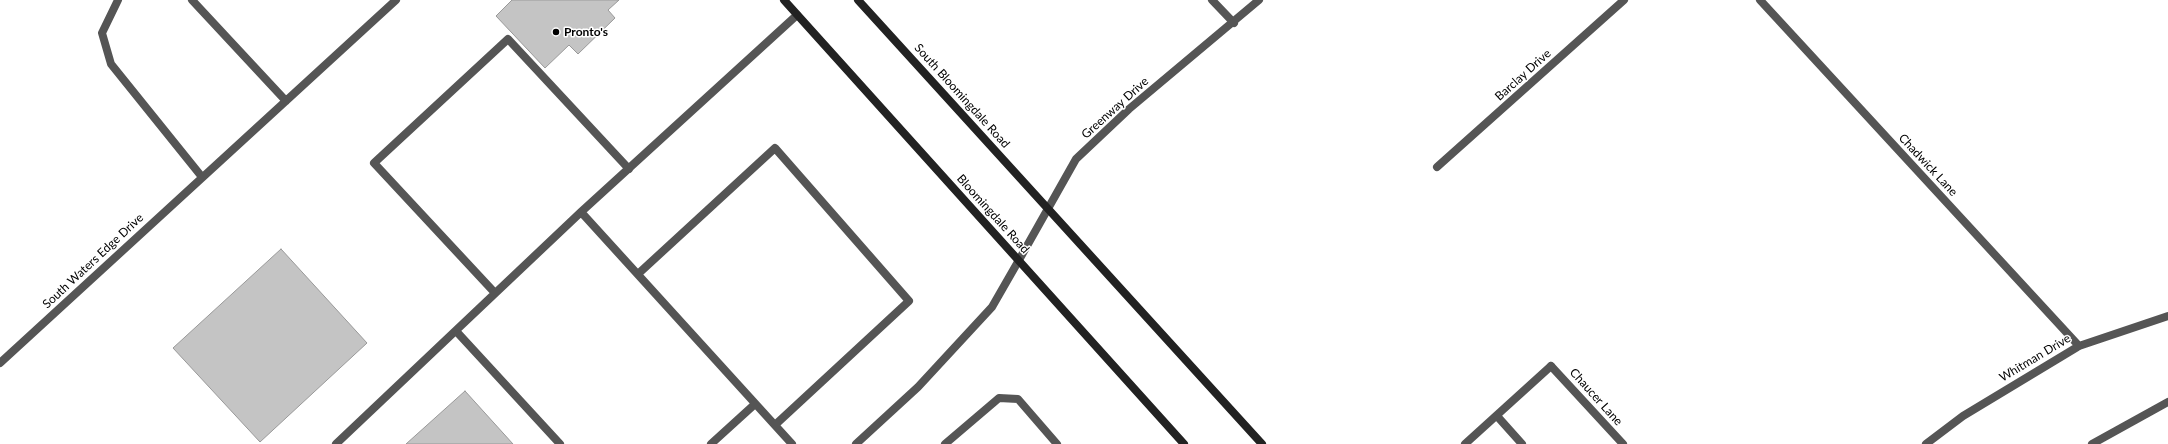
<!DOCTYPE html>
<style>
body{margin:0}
canvas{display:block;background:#fff}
</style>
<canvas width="2168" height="444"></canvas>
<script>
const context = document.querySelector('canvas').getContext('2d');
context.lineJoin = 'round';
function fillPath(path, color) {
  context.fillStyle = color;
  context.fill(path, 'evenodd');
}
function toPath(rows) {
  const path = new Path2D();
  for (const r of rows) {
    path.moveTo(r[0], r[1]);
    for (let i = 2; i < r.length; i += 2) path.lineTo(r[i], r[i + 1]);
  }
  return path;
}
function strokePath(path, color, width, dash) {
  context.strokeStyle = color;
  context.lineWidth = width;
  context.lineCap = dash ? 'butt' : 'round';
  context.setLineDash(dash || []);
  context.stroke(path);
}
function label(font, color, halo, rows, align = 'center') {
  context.font = font + ' Lato,sans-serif';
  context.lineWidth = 3;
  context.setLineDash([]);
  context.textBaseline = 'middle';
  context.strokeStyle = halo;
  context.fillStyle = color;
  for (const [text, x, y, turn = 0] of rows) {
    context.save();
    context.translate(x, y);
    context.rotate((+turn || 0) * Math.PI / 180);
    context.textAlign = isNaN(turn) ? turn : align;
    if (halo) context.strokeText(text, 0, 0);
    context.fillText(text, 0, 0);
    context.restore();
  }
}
const building = toPath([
 [512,0,619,0,608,10,615,18,578,54,569,45,545,68,496,16,512,0],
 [281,249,367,343,260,442,173,348,281,249],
 [465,391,513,444,406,444,465,391]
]);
const lane = toPath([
 [581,212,792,444],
 [638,274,775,148,909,301,775,425],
 [495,293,374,163,508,39,629,169],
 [456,331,560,444],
 [1497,416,1522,444],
 [336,444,581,212,797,15],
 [711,444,755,404],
 [856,444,918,387,992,307,1019,260],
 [945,444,999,398,1018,399,1057,444],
 [1465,444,1551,366],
 [2092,444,2168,402]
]);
const street = toPath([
 [118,0,102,33,111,64,202,177],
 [192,0,286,101],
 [1212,0,1234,23],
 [1760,0,2079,346],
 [1437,167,1624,0],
 [1019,260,1076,159,1129,109,1259,0],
 [0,363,396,0],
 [1551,366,1623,444],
 [1926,444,1963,416,2079,346,2168,316]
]);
const secondary = toPath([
 [784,0,1184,444],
 [858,0,1262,444]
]);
const markers = [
 [556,32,4,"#000"]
];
const poiNames = [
 ["Pronto's",564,32]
];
const streetNames = [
 ["Barclay Drive",1523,75,-42],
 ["South Bloomingdale Road",962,96,48],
 ["Greenway Drive",1115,108,-42],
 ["Chadwick Lane",1928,165,47],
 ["Bloomingdale Road",993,214,48],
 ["South Waters Edge Drive",93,261,-43],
 ["Whitman Drive",2035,358,-31],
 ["Chaucer Lane",1596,397,48]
];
fillPath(building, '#c4c4c4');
strokePath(building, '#999', 1);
strokePath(lane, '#555', 8);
strokePath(street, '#555', 8);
strokePath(secondary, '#222', 8);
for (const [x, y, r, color] of markers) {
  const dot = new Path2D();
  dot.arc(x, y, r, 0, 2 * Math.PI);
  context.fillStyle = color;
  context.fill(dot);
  strokePath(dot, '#fff', 1.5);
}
label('bold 12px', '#000', '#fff', poiNames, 'left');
label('12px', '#000', '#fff', streetNames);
</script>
